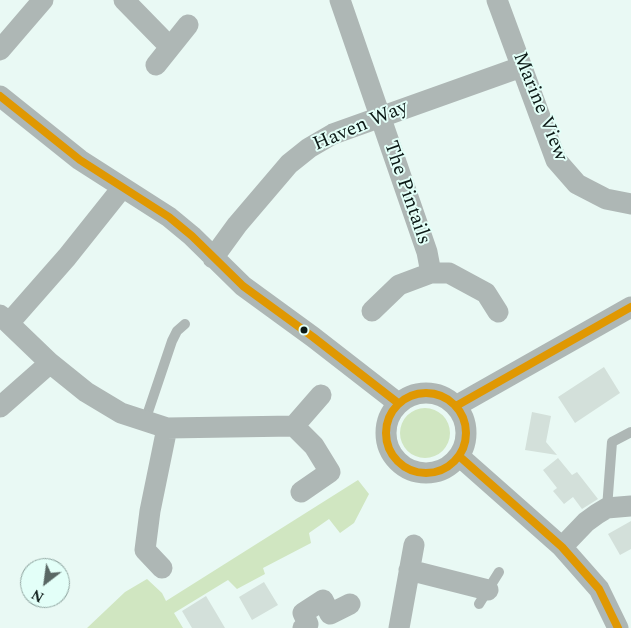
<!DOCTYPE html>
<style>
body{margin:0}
#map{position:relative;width:631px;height:628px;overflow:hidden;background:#e9f9f4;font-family:Spectral,serif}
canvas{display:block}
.north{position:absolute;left:20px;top:558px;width:50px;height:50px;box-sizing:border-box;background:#e3fff8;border:1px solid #8da39e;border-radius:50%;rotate:210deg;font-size:14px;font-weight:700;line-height:20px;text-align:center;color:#0c1916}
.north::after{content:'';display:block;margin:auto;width:18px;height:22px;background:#596764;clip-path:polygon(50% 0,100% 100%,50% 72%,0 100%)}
</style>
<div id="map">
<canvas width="631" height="628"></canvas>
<div class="north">N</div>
</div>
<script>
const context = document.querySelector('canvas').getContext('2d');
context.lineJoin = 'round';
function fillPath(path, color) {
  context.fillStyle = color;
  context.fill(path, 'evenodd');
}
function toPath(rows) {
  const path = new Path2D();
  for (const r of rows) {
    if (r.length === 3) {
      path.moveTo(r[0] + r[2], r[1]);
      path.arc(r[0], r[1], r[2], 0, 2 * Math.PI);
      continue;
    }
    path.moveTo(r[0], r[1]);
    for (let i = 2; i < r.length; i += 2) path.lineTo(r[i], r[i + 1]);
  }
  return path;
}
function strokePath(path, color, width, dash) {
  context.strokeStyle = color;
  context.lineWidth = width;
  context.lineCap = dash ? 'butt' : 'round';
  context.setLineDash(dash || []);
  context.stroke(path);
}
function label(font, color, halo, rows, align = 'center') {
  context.font = font + ' Spectral,serif';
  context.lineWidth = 4;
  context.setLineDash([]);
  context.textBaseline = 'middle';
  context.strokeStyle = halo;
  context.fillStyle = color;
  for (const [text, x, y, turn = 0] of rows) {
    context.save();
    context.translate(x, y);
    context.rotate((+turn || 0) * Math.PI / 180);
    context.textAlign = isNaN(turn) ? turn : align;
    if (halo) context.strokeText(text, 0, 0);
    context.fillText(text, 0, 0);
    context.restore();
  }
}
const green = toPath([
 [425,433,25],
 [358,480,369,494,354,523,340,533,329,519,309,533,311,543,263,568,265,574,237,589,228,580,174,613,183,628,87,628,125,592,147,579,162,593,166,601]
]);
const building = toPath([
 [604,367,620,393,575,423,558,397],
 [532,412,551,416,546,442,557,455,525,450],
 [558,458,572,475,577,472,598,499,582,509,573,497,564,504,553,491,557,488,543,470],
 [631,521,631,549,620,555,608,534],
 [264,582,278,605,252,620,239,597],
 [206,596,215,611,225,628,192,628,182,611]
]);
const lane = toPath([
 [145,421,172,341,177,331,185,324],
 [607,508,612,442,631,432],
 [479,604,499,572]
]);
const street = toPath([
 [124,0,170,47],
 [340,0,427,252,431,273],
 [497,0,556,160,577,184,606,199,631,204],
 [0,50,43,0],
 [156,65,188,25],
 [0,96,80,160,169,217,192,236,243,286,313,337,398,403],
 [213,258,237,225,289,164,309,148,333,134,521,67],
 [372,311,399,285,431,273,449,273,486,293,498,312],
 [0,315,50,363,86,392,121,413,167,428,294,426,321,395],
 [9,323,67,257,122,188],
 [426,433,40],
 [456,406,631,307],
 [0,407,50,363],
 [294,426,314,446,330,472,301,492],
 [459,456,562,547,599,589,618,628],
 [562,547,586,522,597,514,607,508,631,506],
 [162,568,145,550,150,511,167,428],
 [409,570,488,590],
 [303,628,308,624,303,613,323,600,330,614,350,604],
 [399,628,414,545]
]);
const bus1 = toPath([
 [0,96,80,160,169,217,192,236,243,286,313,337,398,403],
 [426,433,40],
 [456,406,631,307],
 [459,456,562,547,599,589,618,628]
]);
const markers = [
 [304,330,4.5,"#0c1916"]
];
const streetNames = [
 ["Marine View",539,107,68],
 ["Haven Way",361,127,-23],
 ["The Pintails",406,193,71]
];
fillPath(green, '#d0e6c1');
fillPath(building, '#d3e0da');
strokePath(lane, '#aeb7b5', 10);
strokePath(street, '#aeb7b5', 21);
strokePath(bus1, '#e09802', 8);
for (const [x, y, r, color] of markers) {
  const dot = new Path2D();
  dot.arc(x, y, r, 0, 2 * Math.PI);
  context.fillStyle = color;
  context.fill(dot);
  strokePath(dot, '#e3fff8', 2);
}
label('20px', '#0c1916', '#e3fff8', streetNames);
</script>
